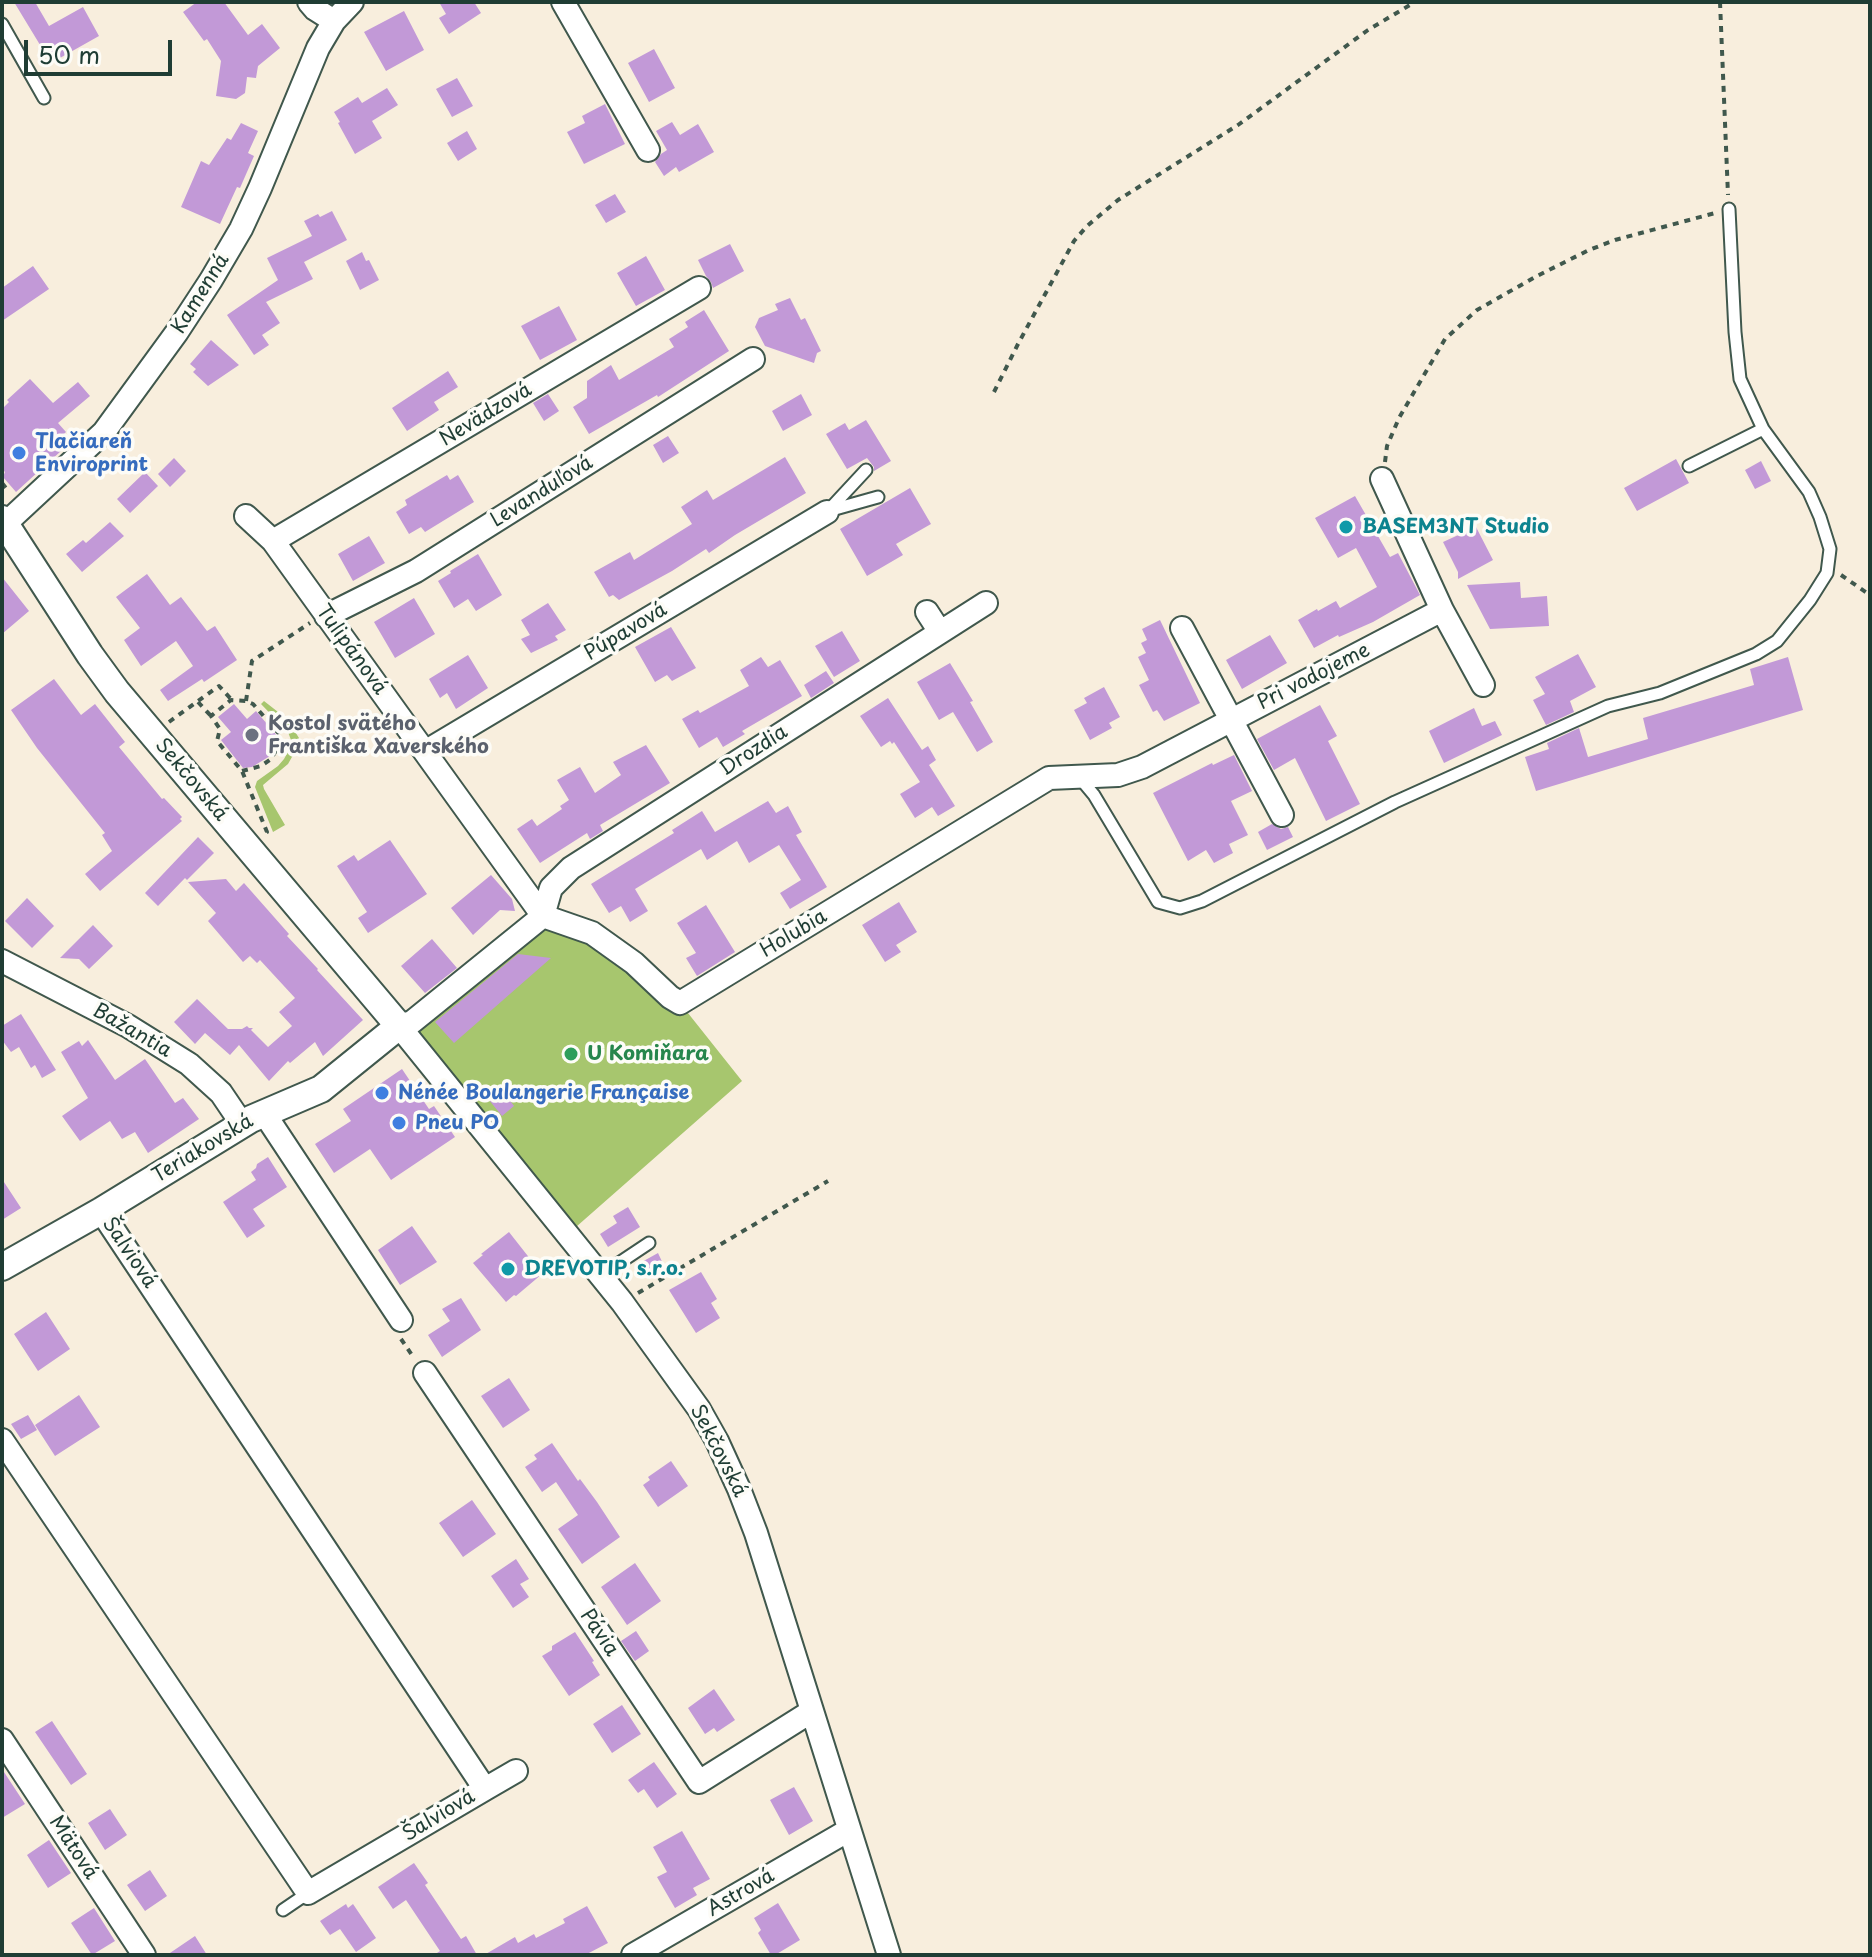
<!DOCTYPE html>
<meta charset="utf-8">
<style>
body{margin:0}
#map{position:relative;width:1872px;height:1957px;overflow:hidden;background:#f8eedd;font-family:"Playpen Sans",sans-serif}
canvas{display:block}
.frame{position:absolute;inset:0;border:4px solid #1f3d34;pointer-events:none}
.scale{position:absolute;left:24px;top:40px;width:148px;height:36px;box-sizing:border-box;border:4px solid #1f3d34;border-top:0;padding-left:10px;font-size:24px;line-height:28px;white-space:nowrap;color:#1f3d34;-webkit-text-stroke:6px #fdfcf7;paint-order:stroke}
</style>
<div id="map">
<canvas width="1872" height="1957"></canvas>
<div class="frame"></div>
<div class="scale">50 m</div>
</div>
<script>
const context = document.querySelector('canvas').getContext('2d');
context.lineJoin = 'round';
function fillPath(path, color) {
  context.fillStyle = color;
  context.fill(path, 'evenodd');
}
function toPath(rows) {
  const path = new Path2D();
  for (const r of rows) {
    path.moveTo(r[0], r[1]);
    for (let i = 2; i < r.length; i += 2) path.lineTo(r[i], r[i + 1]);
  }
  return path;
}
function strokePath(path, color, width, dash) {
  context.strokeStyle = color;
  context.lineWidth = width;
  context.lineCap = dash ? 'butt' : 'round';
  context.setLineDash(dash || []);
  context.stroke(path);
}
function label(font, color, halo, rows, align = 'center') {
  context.font = font + ' "Playpen Sans",sans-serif';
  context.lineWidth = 7;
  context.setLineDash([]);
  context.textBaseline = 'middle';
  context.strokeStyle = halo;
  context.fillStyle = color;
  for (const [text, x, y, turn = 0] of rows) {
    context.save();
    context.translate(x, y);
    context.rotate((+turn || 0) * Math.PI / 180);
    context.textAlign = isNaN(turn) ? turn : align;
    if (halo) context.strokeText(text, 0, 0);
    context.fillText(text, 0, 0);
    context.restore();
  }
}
const green = toPath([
 [264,701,287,719,299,738,297,748,288,764,263,785,264,789,285,825,273,832,255,787,257,781,278,766,284,759,289,750,291,740,288,732,261,704],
 [543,916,592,933,680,1003,742,1081,568,1234,399,1026]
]);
const building = toPath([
 [14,2,35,2,49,26,83,7,99,36,51,63],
 [197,2,224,2,248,35,262,24,280,48,258,66,256,78,247,77,245,93,236,99,216,96,221,61,207,39,204,41,183,12],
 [439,2,474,2,481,13,449,34,439,18,446,14],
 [404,11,424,50,386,71,364,32],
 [654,49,675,88,649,102,628,63],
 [457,78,473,106,452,117,436,89],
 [387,88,398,105,372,121,382,138,355,154,338,123,340,122,334,112,358,97,362,103],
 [605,104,625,144,584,164,567,132,585,123,582,116],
 [672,122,680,135,698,124,714,152,679,172,676,167,664,176,655,162,661,154,667,150,656,131],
 [241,123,258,131,248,153,254,156,240,188,237,187,220,224,181,207,201,161,209,165,227,138,231,140],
 [467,131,477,149,458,161,447,143],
 [615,194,626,212,606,223,595,205],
 [332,211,347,240,304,262,313,279,266,302,280,323,262,335,269,345,254,355,227,315,278,280,267,258,312,236,304,221,318,214,320,217],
 [730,244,744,271,713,288,711,282,706,276,698,260],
 [362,252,366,261,369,260,379,280,360,290,346,261],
 [646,256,665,290,636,306,617,273],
 [33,266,49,289,2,321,2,288],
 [790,298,801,320,805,318,821,351,817,353,814,363,765,346,755,327,759,318,778,310,775,304],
 [559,306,577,340,540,360,521,326],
 [704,310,729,351,658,397,657,395,589,434,573,407,587,398,587,381,611,365,619,380,674,347,669,339,688,327,685,322],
 [211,340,239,365,208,386,193,372,196,369,190,364],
 [448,371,458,387,434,402,439,410,407,431,392,408],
 [30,379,53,403,78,382,90,396,58,423,66,432,60,438,63,441,56,447,61,451,16,492,3,477,5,472,2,469,2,409,9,402,7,400],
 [548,394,559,411,544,421,533,403],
 [801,394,812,415,783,431,772,411],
 [866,420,891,461,874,471,874,467,867,458,847,469,826,434,845,423,849,430],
 [668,436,679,453,663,463,653,445],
 [785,457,806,493,735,535,709,553,706,549,672,571,619,600,613,595,609,597,594,572,630,552,634,560,692,524,681,507,707,490,713,500],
 [174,458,186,471,170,487,158,474],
 [1676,459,1689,483,1637,511,1624,488],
 [1761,461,1771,481,1755,489,1745,470],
 [145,472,158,486,130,513,117,499],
 [447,475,450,480,458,475,474,502,425,532,421,527,409,534,396,512,407,505,405,500],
 [910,488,931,524,896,544,903,555,867,576,840,529],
 [1355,496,1390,557,1398,553,1420,595,1373,622,1339,637,1338,635,1314,648,1298,620,1317,609,1318,611,1336,601,1340,608,1377,587,1356,548,1338,558,1315,518],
 [110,522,124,536,82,572,66,554,83,540,86,543],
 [1476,527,1493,560,1458,579,1458,572,1443,542],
 [369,536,385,563,353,581,338,554],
 [478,554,502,595,476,611,468,599,454,608,438,581,451,573,450,571],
 [147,574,170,605,181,597,207,631,215,626,237,660,204,682,202,679,168,701,160,690,193,666,176,641,141,666,124,640,140,628,116,597],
 [2,577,29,611,2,634],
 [1520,582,1521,598,1547,596,1549,626,1490,629,1467,585],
 [414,598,435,634,395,658,374,622],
 [548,603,566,630,555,636,558,640,531,653,521,639,530,635,521,620],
 [1160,620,1200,703,1164,721,1157,710,1153,712,1139,685,1149,680,1138,657,1146,653,1141,643,1147,640,1142,629],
 [671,627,696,668,672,681,667,675,655,682,635,647],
 [842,631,860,661,834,677,815,646],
 [1270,635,1287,663,1242,689,1226,660],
 [1578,654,1596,687,1570,701,1574,712,1546,725,1533,700,1545,694,1535,677],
 [468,655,488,688,456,709,447,693,440,698,429,679],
 [761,657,768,667,780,660,802,696,742,731,745,734,723,747,717,737,699,748,682,719,698,710,700,713,749,686,740,670],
 [1788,657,1803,710,1536,791,1525,757,1549,749,1547,743,1579,728,1588,757,1648,739,1643,718,1754,685,1750,669],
 [950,663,973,701,970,702,993,742,977,752,953,712,939,720,917,682],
 [826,671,834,683,811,698,804,685],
 [54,679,81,715,95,704,125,742,119,747,162,799,164,798,182,817,180,819,182,821,100,891,85,874,112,851,102,835,105,833,37,748,11,710],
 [1104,687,1120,717,1109,723,1112,728,1090,740,1074,710,1087,703,1084,698],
 [888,698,922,750,928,746,936,760,929,765,955,806,938,816,932,807,915,818,900,794,920,782,894,742,892,744,890,741,881,747,860,716],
 [234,704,247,719,256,711,279,738,275,749,270,756,252,767,243,768,221,740,231,732,218,717],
 [1320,705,1337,736,1328,741,1360,804,1326,821,1295,758,1274,770,1257,739],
 [1474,708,1482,726,1495,721,1502,735,1444,763,1429,731],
 [646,745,670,783,600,825,603,831,590,839,587,833,540,863,517,829,532,819,537,826,562,809,560,806,569,800,557,780,580,767,595,793,621,775,613,762],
 [1234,755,1252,791,1231,801,1248,835,1229,844,1233,853,1214,863,1206,850,1188,861,1153,793,1212,763,1213,765],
 [768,801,776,813,788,806,802,832,796,835,827,887,790,909,780,893,801,880,779,845,749,863,737,841,707,860,701,849,635,889,648,911,630,922,621,906,609,913,591,884,674,833,672,830,702,811,715,832],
 [1272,824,1281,829,1288,827,1293,837,1267,850,1258,832],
 [198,837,214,853,187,880,185,878,158,906,145,893],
 [390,840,427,894,368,933,358,918,367,912,337,866,354,855,358,861],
 [491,875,512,899,515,911,500,910,473,935,451,908],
 [226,879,236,891,244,883,289,934,287,936,318,969,317,970,363,1020,323,1056,315,1042,290,1063,288,1061,269,1081,239,1045,230,1055,205,1033,195,1044,174,1022,197,999,228,1029,242,1029,247,1026,249,1028,253,1028,251,1030,268,1047,292,1026,279,1012,295,998,260,960,257,963,250,956,243,962,208,921,216,913,188,882],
 [27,898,54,926,32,948,5,921],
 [899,902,917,932,896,945,901,952,885,962,862,925],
 [706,905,735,952,697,976,686,958,696,953,677,923],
 [93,925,113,946,89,969,79,959,60,958],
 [432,939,457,968,425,993,401,966],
 [518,954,551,958,454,1043,435,1022],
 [21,1014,56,1070,42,1078,35,1065,31,1068,19,1047,11,1052,2,1040,2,1026],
 [88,1040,115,1080,145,1059,175,1103,183,1098,199,1119,148,1153,135,1132,122,1139,110,1121,80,1141,62,1116,88,1098,61,1052,79,1041,82,1046],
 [402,1069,429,1109,434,1106,455,1137,391,1180,370,1149,334,1173,315,1144,351,1121,343,1109],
 [502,1090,514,1106,502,1116,489,1100],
 [268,1157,287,1187,253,1209,265,1226,247,1238,223,1202,256,1180,251,1172,256,1168,257,1164],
 [2,1179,21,1208,2,1220],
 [628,1207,640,1227,608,1247,600,1234,617,1223,613,1216],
 [412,1226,437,1262,400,1285,378,1250],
 [509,1232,542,1274,516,1296,514,1295,506,1302,473,1263,483,1255,481,1254],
 [658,1253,665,1268,648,1277,640,1263],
 [701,1272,717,1299,711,1303,720,1318,696,1333,669,1290],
 [461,1298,481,1330,442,1357,428,1335,450,1321,442,1309],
 [46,1312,70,1349,38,1371,14,1334],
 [509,1378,530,1410,503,1428,481,1396],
 [79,1395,100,1427,55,1456,35,1425],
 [28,1415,37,1430,21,1439,11,1424],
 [552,1443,578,1481,580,1479,597,1502,620,1537,582,1564,558,1529,578,1515,556,1482,542,1492,525,1467,537,1459,534,1455],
 [671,1461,688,1486,658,1507,643,1485,650,1480,648,1477],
 [472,1500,496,1534,463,1557,439,1523],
 [516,1559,529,1579,520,1584,529,1597,513,1608,491,1576],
 [635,1563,661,1601,627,1625,601,1587],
 [636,1631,649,1651,635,1661,621,1641],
 [575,1632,594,1661,592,1662,600,1675,569,1696,542,1656,552,1650,552,1646],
 [714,1689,735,1720,717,1732,714,1728,705,1734,688,1708],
 [622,1705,641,1734,612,1753,593,1724],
 [52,1721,87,1774,71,1785,35,1732],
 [654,1762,677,1794,657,1808,644,1789,638,1793,628,1780],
 [2,1769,25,1804,2,1818],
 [794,1787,813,1821,789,1835,770,1800],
 [110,1809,127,1835,105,1850,88,1823],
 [682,1831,710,1879,693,1888,697,1895,675,1908,657,1877,667,1872,653,1847],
 [49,1840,71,1873,48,1888,27,1855],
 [414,1863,428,1883,425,1885,461,1939,466,1936,477,1955,434,1955,440,1951,406,1900,393,1909,378,1887],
 [150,1870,167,1896,145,1911,127,1885],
 [778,1903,800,1940,775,1955,771,1955,758,1933,761,1930,754,1918],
 [346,1904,348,1908,353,1904,376,1938,356,1952,340,1929,330,1935,320,1921],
 [587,1906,608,1943,585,1955,484,1955,515,1937,518,1943,534,1934,536,1938,565,1923,563,1919],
 [94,1908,115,1941,92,1955,71,1923],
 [195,1936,207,1955,167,1955]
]);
const path = toPath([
 [1720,2,1728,195],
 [994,392,1018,344,1074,241,1087,226,1118,200,1238,125,1368,30,1415,2],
 [1385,462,1387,446,1399,418,1445,339,1477,310,1537,276,1589,250,1615,240,1715,213],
 [2,483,9,492],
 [1841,575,1870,595],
 [246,701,252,661,310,623],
 [198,702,211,716],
 [169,722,219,686,231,699],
 [242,771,261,766,271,759,278,747,281,736,253,704,246,701,231,700,211,716,220,729,217,741,242,771,267,832,265,834],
 [638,1293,828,1181],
 [401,1339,414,1358]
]);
const service = toPath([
 [2,24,44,98],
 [1689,466,1763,429],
 [828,511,878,497],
 [827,512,866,470],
 [1079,777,1094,795,1158,902,1180,908,1202,901,1395,802,1608,706,1660,693,1756,654,1777,641,1810,600,1827,573,1830,549,1820,517,1809,492,1763,429,1740,379,1735,332,1729,209],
 [601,1275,649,1243],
 [283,1910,308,1893]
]);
const minor = toPath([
 [309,2,315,9,334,21],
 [563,2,648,150],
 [246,516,273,541,543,916],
 [5,524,104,432,177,332,211,280,241,229,260,188,318,48,334,21,352,2],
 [273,541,699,288],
 [1442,610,1483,685],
 [927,612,940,632],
 [326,616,416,571,753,359],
 [1182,628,1282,815],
 [425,752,827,512],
 [543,916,412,1022,399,1026,622,1302,699,1409,717,1441,739,1489,756,1533,889,1955],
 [543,916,592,933,634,963,670,997,680,1003,1049,778,1118,775,1142,767,1442,610,1382,479],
 [543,916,551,888,571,868,986,603],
 [2,961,128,1026,189,1064,221,1093,242,1124],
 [264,1113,401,1320],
 [425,1373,699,1782,812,1711],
 [2,1440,308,1893,485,1789,101,1211],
 [2,1740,144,1955],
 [485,1789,516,1771],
 [633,1955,849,1830]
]);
const tertiary = toPath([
 [2,519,90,655,117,692,399,1026,321,1089,251,1119,101,1211,2,1267]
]);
const markers = [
 [19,453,8,"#3f7fe0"],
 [1346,527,8,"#0f9aa8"],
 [252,735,8,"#6b7280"],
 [571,1054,8,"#2e9e5b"],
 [382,1093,8,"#3f7fe0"],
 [399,1123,8,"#3f7fe0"],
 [508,1269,8,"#0f9aa8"]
];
const streetNames = [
 ["Kamenná",201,294,-58],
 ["Nevädzová",486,415,-31],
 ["Levanduľová",542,492,-32],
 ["Púpavová",626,632,-31],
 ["Tulipánová",351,650,54],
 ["Pri vodojeme",1314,677,-27],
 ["Drozdia",754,751,-33],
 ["Sekčovská",191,780,50],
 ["Holubia",794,934,-31],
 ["Bažantia",132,1031,30],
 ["Teriakovská",203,1149,-31],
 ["Šalviová",129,1253,56],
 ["Sekčovská",718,1451,63],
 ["Pávia",599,1633,56],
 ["Šalviová",439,1816,-31],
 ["Mätová",73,1848,57],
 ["Astrová",741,1893,-30]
];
const shopNames = [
 ["Tlačiareň",35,442],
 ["Enviroprint",35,465],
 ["Nénée Boulangerie Française",398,1093],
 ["Pneu PO",415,1123]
];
const cultureNames = [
 ["BASEM3NT Studio",1362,527],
 ["DREVOTIP, s.r.o.",524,1269]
];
const worshipNames = [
 ["Kostol svätého",268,724],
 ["Františka Xaverského",268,747]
];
const leisureNames = [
 ["U Komiňara",587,1054]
];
fillPath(green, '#a7c66e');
fillPath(building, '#c299d7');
strokePath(service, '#40584d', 15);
strokePath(minor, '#40584d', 26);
strokePath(tertiary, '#40584d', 30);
strokePath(path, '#40584d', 4, [6, 6]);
strokePath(service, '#fff', 11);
strokePath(minor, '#fff', 22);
strokePath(tertiary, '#fff', 26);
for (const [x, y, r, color] of markers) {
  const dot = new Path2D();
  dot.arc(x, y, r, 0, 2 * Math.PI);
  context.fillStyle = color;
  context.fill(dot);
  strokePath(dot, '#fdfcf7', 3);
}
label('20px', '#1f3d34', '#fdfcf7', streetNames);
label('bold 20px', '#366cbe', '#fdfcf7', shopNames, 'left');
label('bold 20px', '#0d838f', '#fdfcf7', cultureNames, 'left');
label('bold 20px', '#5b616d', '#fdfcf7', worshipNames, 'left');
label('bold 20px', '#27864d', '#fdfcf7', leisureNames, 'left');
</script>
